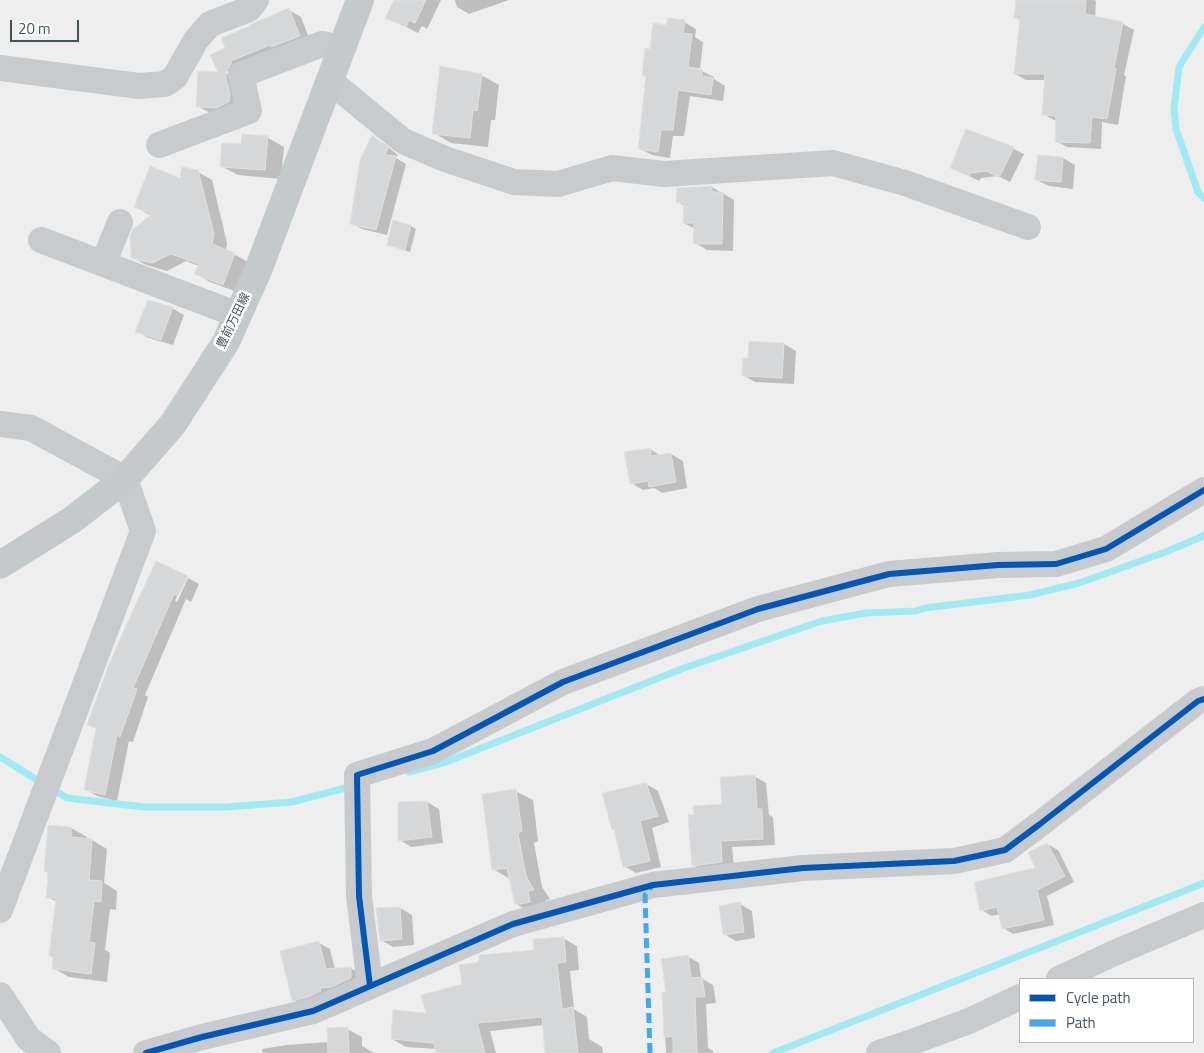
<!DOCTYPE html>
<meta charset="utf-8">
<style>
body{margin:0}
#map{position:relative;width:1204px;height:1053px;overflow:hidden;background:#efeeee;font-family:"Titillium Web",sans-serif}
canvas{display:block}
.legend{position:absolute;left:1019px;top:978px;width:175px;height:65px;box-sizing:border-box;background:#fff;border:1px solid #b4babe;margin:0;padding:6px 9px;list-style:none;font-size:15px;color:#43535c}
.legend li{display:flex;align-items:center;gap:10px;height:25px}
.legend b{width:25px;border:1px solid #b4babe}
.scale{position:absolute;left:10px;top:20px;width:69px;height:22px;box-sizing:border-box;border:2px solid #43535c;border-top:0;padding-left:6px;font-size:15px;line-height:18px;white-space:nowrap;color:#43535c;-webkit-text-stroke:4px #fff;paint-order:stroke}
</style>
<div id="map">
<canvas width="1204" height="1053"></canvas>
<ul class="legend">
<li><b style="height:6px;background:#0057b8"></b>Cycle path</li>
<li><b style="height:6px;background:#3fa9f5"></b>Path</li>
</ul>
<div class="scale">20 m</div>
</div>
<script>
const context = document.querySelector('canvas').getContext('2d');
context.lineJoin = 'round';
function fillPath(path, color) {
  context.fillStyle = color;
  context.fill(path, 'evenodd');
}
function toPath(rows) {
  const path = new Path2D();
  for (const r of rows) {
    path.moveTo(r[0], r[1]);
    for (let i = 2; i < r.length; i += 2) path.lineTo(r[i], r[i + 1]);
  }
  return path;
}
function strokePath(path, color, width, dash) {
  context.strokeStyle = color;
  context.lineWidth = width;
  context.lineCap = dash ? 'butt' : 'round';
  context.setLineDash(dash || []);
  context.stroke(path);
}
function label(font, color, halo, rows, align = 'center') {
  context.font = font + ' "Titillium Web","Noto Sans JP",sans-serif';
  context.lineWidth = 5;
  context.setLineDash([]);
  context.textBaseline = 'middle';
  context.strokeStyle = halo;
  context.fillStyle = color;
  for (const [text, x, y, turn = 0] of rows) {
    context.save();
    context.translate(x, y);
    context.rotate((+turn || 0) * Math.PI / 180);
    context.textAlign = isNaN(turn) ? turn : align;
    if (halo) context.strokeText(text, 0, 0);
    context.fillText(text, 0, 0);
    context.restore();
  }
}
const shadow = toPath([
 [395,0,441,0,427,29,422,26,418,33,387,17],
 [455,0,509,0,469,14,457,7],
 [1017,0,1094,0,1096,1,1095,18,1123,24,1134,30,1124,75,1126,76,1118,125,1102,122,1101,149,1067,147,1056,141,1057,121,1054,120,1043,114,1046,80,1026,80,1015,74,1021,21,1015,18],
 [289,10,301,17,311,43,239,77,226,70,226,73,238,80,241,101,210,113,198,106,219,73,227,49],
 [684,22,696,29,695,37,703,42,700,70,714,77,714,79,725,86,723,101,690,96,684,136,673,136,670,158,652,155,640,149,648,78,643,75,651,50,666,26],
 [481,75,499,85,495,120,491,120,488,147,451,143,434,133],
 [967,130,1014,149,1024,154,1010,182,998,176,981,178,979,181,951,167],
 [373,137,383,143,398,155,396,158,406,164,387,235,362,229,351,223],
 [268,138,284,147,281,179,238,175,221,166,242,146],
 [1063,158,1075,165,1073,189,1049,186,1037,180],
 [198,172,212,180,227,243,226,251,234,254,248,262,237,292,210,282,196,274,199,266,186,261,167,271,146,265,132,257,152,216,135,207,181,180],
 [712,187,734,200,733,251,707,250,695,243,695,229,684,223,685,206,678,202],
 [394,222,411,226,416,229,410,252,394,247,388,244],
 [172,308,184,315,173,345,149,338,137,332],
 [751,342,784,344,796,351,794,384,755,382,743,375,749,359],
 [650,449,661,456,671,454,683,461,687,488,662,493,654,488,643,490,631,483],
 [186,577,175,601,177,602,188,578,199,584,191,602,186,599,145,695,148,697,133,742,129,741,117,801,97,796,85,789,97,729,89,725,108,670],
 [754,776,766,783,769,815,773,817,775,845,732,847,734,868,705,872,693,865,696,816,724,805],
 [646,784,658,791,669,822,652,828,661,867,636,873,624,866,616,830,613,829],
 [515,791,533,800,538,841,534,843,542,887,550,899,545,901,547,911,533,914,516,904,510,879,493,869],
 [427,802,439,809,443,843,411,847,400,840],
 [49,827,71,828,87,837,86,839,92,840,107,849,104,883,117,891,116,910,110,909,105,950,110,953,107,982,69,977,53,968,57,902,48,897,49,874,45,871],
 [1047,844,1058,850,1074,882,1047,896,1054,925,1013,934,1003,928,1000,914,992,916,981,910,1037,869],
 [740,904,752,911,755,938,736,941,724,934],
 [400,908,412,915,414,945,393,947,381,940],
 [563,938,577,946,579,970,570,971,574,1009,587,1017,589,1039,602,1047,603,1053,546,1053,544,1025,490,1031,496,1053,438,1053,437,1049,406,1047,392,1039,427,1014,463,985],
 [319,943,330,949,335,969,350,968,361,974,332,997,304,1006,293,1000],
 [687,956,699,963,701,978,713,985,716,1003,706,1004,708,1048,713,1051,713,1053,666,1053,663,993,667,993],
 [347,1029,362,1037,362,1046,374,1053,263,1053,262,1049,287,1045,329,1042]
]);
const stream = toPath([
 [1204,27,1179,67,1174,109,1176,129,1198,192,1204,198],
 [0,757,42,783],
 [409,772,446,762,684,668,822,621,866,613,916,611,925,608,1030,595,1079,583,1163,553,1199,538,1204,535],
 [51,788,67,798,144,807,226,807,292,802,353,786],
 [773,1053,1204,883]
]);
const building = toPath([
 [394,0,426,0,415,23,409,20,406,27,385,18,394,0],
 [1016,0,1086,0,1085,14,1123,22,1114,68,1116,69,1107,119,1092,117,1090,143,1055,142,1056,116,1042,115,1045,74,1014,74,1020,19,1014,18,1016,0],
 [289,8,300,36,271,47,270,45,231,61,231,64,226,72,226,78,230,94,229,102,216,108,196,107,198,71,218,72,210,55,225,48,221,38,250,26,249,25,256,22,289,8],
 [668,18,685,20,683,33,692,34,688,67,702,69,702,76,713,78,711,95,678,90,673,130,661,130,658,152,638,149,646,76,642,76,645,48,650,49,653,23,666,25,668,18],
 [440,66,482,74,477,111,473,110,470,138,432,134,440,66],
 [966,129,1014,147,999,178,987,171,970,173,969,176,950,168,966,129],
 [242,134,268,136,265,170,220,167,222,143,241,144,242,134],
 [372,135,388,148,385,155,396,156,376,230,350,224,360,160,372,135],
 [1038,155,1063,157,1061,182,1035,180,1038,155],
 [150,166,180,178,182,167,198,170,214,234,212,244,235,253,223,285,194,274,199,264,171,254,152,263,131,258,130,236,133,229,152,214,134,207,150,166],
 [712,186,712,192,723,192,722,244,693,244,694,223,683,223,684,203,676,203,677,188,712,186],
 [393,220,411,225,405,250,387,245,393,220],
 [148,300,173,307,161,340,135,332,148,300],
 [749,341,784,343,782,378,742,376,743,358,748,358,749,341],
 [650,448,651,456,671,453,676,482,649,487,648,481,630,484,624,452,650,448],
 [156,561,188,576,178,596,174,594,133,688,137,689,120,737,117,735,105,795,84,790,96,728,87,725,107,669,133,610,156,561],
 [755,775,757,809,762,809,763,839,721,841,722,862,692,866,688,815,694,815,693,806,722,804,720,777,755,775],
 [646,783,658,816,640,821,650,861,623,867,614,829,612,830,602,793,646,783],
 [516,789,522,831,518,833,526,876,534,890,528,891,530,902,515,905,507,868,492,870,482,794,516,789],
 [427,801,432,837,398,841,398,802,427,801],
 [48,825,71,827,71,837,92,839,89,880,102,881,101,902,94,901,89,942,95,943,91,974,52,969,53,958,49,955,56,898,46,898,48,872,44,872,48,825],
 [1047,843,1065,876,1037,890,1044,920,1002,929,997,907,980,911,974,882,1035,868,1028,852,1047,843],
 [740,902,744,932,723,935,719,906,740,902],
 [400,907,402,939,380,941,376,908,400,907],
 [564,937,566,962,557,963,562,1009,573,1007,578,1053,545,1053,542,1017,477,1023,485,1053,436,1053,434,1043,391,1039,393,1010,426,1013,421,995,462,984,459,965,479,962,479,955,534,950,533,939,564,937],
 [319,941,326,969,351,967,351,978,331,987,320,988,321,991,308,997,292,1001,280,951,319,941],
 [688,955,691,978,702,977,705,997,695,997,697,1053,673,1053,673,1036,664,1037,662,992,666,992,661,959,688,955],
 [348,1027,349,1053,328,1053,327,1028,348,1027]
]);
const street = toPath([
 [0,68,139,86,165,84,175,77,196,40,210,24,249,9,256,0],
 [330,81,403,141,445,159,514,182,558,184,612,168,664,174,833,163,905,183,1028,227],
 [159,145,249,111,241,75,322,44,342,48],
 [41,240,238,315],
 [103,264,120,222],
 [0,424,31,428,125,479,143,531,0,910],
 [1059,979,1112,954,1204,915],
 [370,986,359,896,357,775,433,751,563,682,758,609,889,574,998,565,1056,564,1106,549,1204,490],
 [0,995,29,1039,48,1053],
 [146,1053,202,1037,313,1011,513,924,653,885,803,868,954,861,1005,850,1040,824,1198,701,1204,699],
 [879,1053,904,1045,969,1021,1020,997]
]);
const primary = toPath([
 [0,565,72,520,125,479,173,424,226,342,259,268,360,0]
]);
const quiet = toPath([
 [650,1053,645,895,652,886]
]);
const cycleway = toPath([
 [370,986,359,896,357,775,433,751,563,682,758,609,889,574,998,565,1056,564,1106,549,1204,490],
 [146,1053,202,1037,313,1011,513,924,653,885,803,868,954,861,1005,850,1040,824,1198,701,1204,699]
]);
const streetNames = [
 ["豊前万田線",234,321,-64]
];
fillPath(shadow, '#0003');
strokePath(stream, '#a0eaf3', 7);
fillPath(building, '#d6d7d8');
strokePath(building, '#e0e0e1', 1);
strokePath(street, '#c7cbcd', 26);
strokePath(primary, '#c4c9cb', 28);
strokePath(quiet, '#3fa9f5', 5, [10, 5]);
strokePath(cycleway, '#0057b8', 6);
label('12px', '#43535c', '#fff', streetNames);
</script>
